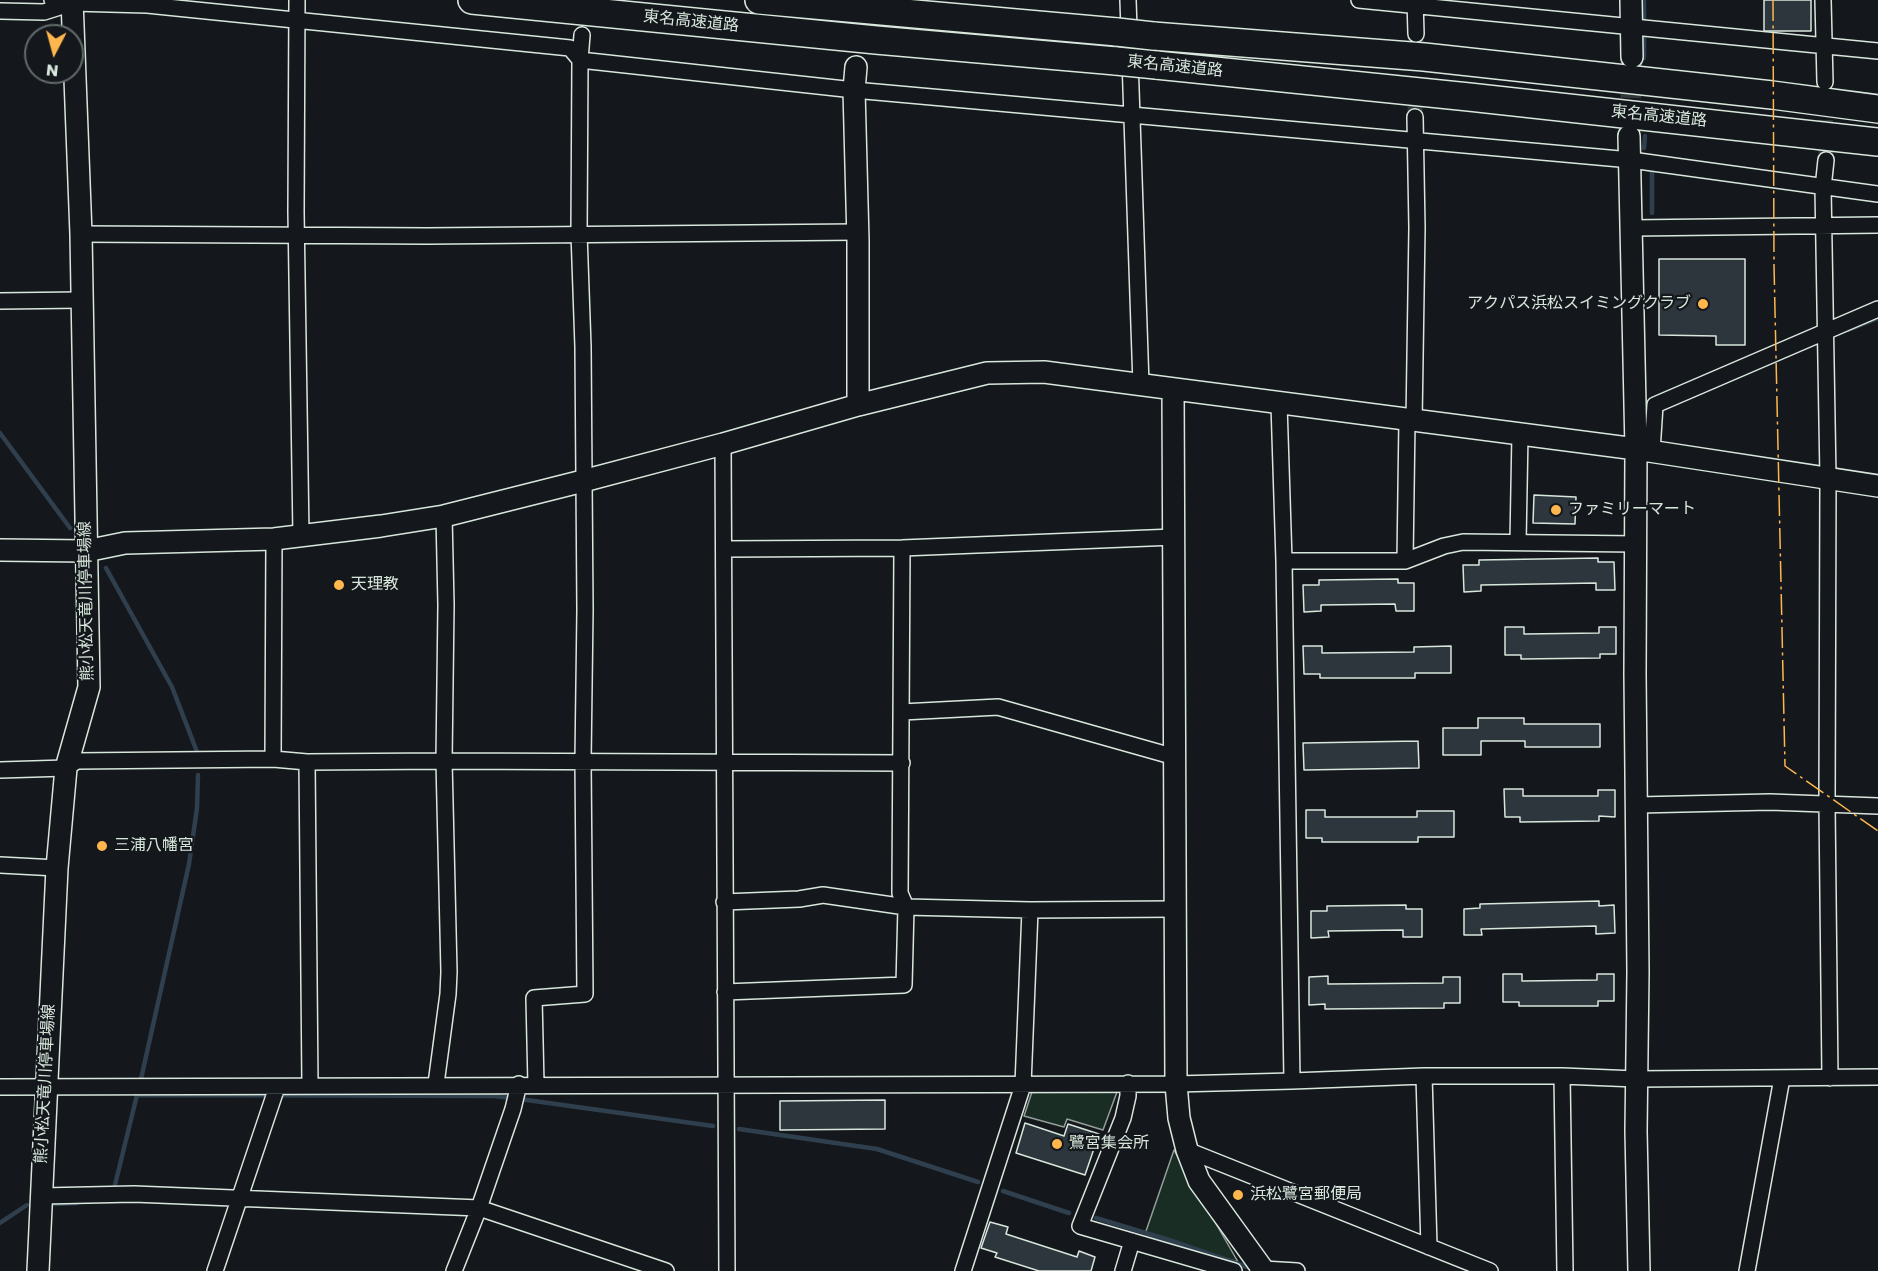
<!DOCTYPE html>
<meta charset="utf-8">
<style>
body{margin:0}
#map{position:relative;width:1878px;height:1271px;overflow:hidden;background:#14181c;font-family:Poppins,sans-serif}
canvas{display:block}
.north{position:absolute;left:24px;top:24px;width:60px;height:60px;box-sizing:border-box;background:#14181c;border:2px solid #626a69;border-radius:50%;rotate:186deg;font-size:16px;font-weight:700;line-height:24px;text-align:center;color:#d8e6dc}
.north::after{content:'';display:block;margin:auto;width:21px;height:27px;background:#ffb74d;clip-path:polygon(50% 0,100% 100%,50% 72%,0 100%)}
</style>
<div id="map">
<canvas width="1878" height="1271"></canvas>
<div class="north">N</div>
</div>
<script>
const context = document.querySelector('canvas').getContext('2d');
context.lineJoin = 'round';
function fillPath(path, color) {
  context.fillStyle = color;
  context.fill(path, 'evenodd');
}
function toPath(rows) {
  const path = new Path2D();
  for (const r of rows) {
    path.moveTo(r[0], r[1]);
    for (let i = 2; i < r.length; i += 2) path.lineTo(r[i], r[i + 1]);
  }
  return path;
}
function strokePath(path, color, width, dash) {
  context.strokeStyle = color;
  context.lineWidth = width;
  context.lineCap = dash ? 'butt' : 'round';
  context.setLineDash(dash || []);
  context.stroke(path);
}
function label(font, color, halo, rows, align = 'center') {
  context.font = font + ' Poppins,"Noto Sans JP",sans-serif';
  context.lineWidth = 4.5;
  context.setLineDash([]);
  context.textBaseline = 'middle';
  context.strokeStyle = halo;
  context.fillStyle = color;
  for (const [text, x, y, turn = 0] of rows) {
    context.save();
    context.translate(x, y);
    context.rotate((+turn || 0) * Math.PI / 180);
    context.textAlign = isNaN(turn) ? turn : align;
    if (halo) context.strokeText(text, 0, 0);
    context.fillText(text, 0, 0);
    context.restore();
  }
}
const green = toPath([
 [1032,1092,1117,1092,1103,1130,1067,1119,1064,1127,1024,1116,1032,1092],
 [1174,1150,1238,1262,1145,1234,1174,1150]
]);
const stream = toPath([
 [1644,58,1644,0],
 [1644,148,1645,136],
 [1652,169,1652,213],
 [1848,330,1878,318],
 [0,433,70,528],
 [106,568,172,687,199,757],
 [141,1079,189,864,197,808,198,775],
 [520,1099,713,1126],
 [739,1129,877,1149,978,1182],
 [114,1189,137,1095,494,1096,511,1098],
 [1003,1191,1069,1213],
 [55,1204,77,1203],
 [1096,1218,1169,1240,1253,1269],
 [0,1223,27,1205]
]);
const building = toPath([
 [1764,0,1811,0,1811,31,1764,31,1764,0],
 [1659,259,1745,259,1745,345,1716,345,1716,336,1659,335,1659,259],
 [1534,495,1576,497,1575,524,1533,523,1534,495],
 [1598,558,1598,562,1614,562,1615,590,1596,590,1596,583,1481,585,1481,591,1464,592,1463,565,1479,565,1479,560,1598,558],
 [1398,579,1398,583,1414,583,1414,611,1396,611,1395,604,1321,605,1321,611,1304,612,1303,585,1319,585,1319,580,1398,579],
 [1505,627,1524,627,1524,634,1599,633,1599,627,1616,627,1616,654,1600,654,1600,658,1521,659,1521,655,1505,655,1505,627],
 [1303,646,1322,646,1322,653,1414,652,1414,647,1451,646,1451,673,1415,673,1415,678,1320,678,1320,674,1304,674,1303,646],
 [1478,718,1524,718,1524,724,1600,724,1600,747,1525,747,1525,741,1481,741,1481,755,1443,755,1443,728,1478,728,1478,718],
 [1418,741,1419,768,1304,770,1303,743,1418,741],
 [1504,789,1523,789,1523,796,1598,796,1598,790,1615,790,1615,817,1599,816,1599,821,1520,822,1520,817,1505,817,1504,789],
 [1306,810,1325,810,1325,817,1417,817,1417,811,1454,811,1454,837,1418,837,1418,842,1322,842,1322,838,1306,838,1306,810],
 [1599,901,1599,906,1614,905,1615,933,1596,934,1596,926,1481,929,1482,935,1464,935,1464,909,1480,908,1480,904,1599,901],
 [1406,905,1406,909,1422,909,1422,937,1403,937,1403,930,1328,931,1329,937,1311,938,1311,911,1327,911,1327,906,1406,905],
 [1503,974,1522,974,1522,981,1597,980,1597,974,1614,974,1614,1001,1598,1001,1598,1006,1519,1006,1519,1002,1503,1002,1503,974],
 [1328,976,1328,984,1443,983,1443,977,1460,977,1460,1003,1444,1003,1444,1008,1325,1009,1325,1004,1309,1005,1309,977,1328,976],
 [885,1100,885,1129,780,1130,780,1101,885,1100],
 [1025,1123,1064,1136,1068,1124,1099,1134,1085,1175,1016,1153,1025,1123],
 [990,1222,1008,1227,1006,1234,1077,1257,1079,1251,1095,1257,1091,1271,1039,1271,995,1257,997,1253,981,1248,990,1222]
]);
const streetTunnel = toPath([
 [1825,97,1826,160],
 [1415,117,1416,34]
]);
const secondaryTunnel = toPath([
 [1630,129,1632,64]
]);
const street = toPath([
 [52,0,72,3,147,5,570,48,580,60,854,90,1631,160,1878,194],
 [297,0,296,212,301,536],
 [1128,0,1141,385],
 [1359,0,1878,51],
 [1415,0,1416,34],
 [1823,0,1825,82],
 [0,11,44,12,69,4],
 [1826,160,1823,188,1828,478,1827,805,1830,1078],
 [1632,228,1878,225],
 [81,234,427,236,857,232],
 [0,301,81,300],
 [1279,404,1284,561,1292,1081,1424,1076,1562,1076,1636,1079,1878,1077],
 [1414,422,1417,228,1415,117],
 [723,444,727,1271],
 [1652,451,1655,405,1878,309],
 [1518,542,1520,434],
 [724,549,902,548,1174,537],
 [1284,561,1405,561,1444,546,1463,542,1636,544],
 [1405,561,1407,420],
 [902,712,998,707,1175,757],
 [273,759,274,539],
 [307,762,310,1086],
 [0,770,66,768,77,761,273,759,307,762,444,761,902,763],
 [1638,805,1770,802,1878,806],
 [0,865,57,868],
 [724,902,799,899,823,895,906,907,1030,910,1175,909],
 [725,992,904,985,906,907,900,893,902,548],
 [1424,1076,1429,1247],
 [1562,1076,1565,1271],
 [1128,1083,1128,1096,1123,1118,1080,1226,1234,1271],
 [436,1084,448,994,449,972,444,761,446,605,444,516],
 [536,1085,534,998,585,994,583,761,585,610,583,347,579,233,580,60,582,35],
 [0,1087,1176,1084,1292,1081],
 [1187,1150,1490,1271],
 [42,1196,134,1194,479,1208,666,1271],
 [215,1271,277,1087],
 [454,1271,479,1208,513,1109,519,1084],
 [963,1271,1023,1085,1030,910],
 [1123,1271,1132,1241],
 [1258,1271,1263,1269,1297,1271],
 [1747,1271,1782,1078]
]);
const secondary = toPath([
 [1631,0,1632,57],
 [856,67,854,90,858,241,858,405],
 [1629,136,1636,449,1635,674,1638,972,1636,1131,1639,1271],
 [1173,389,1176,1084,1179,1118,1187,1150,1199,1181,1264,1271],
 [0,550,86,551,125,543,274,539,381,526,444,516,583,481,723,444,858,405,987,373,1044,372,1636,449,1878,486],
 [38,1271,57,868,66,768,89,687,81,234,72,0]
]);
const highway = toPath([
 [472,0,876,40,1116,61],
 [759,0,1117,32],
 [1153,36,1424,57,1772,95,1878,109],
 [1156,65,1469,97,1878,142]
]);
const highwayBridge = toPath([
 [1117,32,1153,36],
 [1116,61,1156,65]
]);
const power = toPath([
 [1773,0,1774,265,1785,766,1878,831]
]);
const markers = [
 [1703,304,6,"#ffb74d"],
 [1556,510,6,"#ffb74d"],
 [339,585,6,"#ffb74d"],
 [102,846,6,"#ffb74d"],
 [1057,1144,6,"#ffb74d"],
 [1238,1195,6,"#ffb74d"]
];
const streetNames = [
 ["東名高速道路",691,22,6],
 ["東名高速道路",1175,67,6],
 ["東名高速道路",1659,117,6],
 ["熊小松天竜川停車場線",87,601,-91],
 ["熊小松天竜川停車場線",46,1084,-87]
];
const poiNames = [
 ["アクパス浜松スイミングクラブ",1691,304,"right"],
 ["ファミリーマート",1568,510],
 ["天理教",351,585],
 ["三浦八幡宮",114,846],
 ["鷺宮集会所",1069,1144],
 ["浜松鷺宮郵便局",1250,1195]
];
fillPath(green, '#1a2d24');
strokePath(green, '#939e99', 1.5);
strokePath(stream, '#2f3f4d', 4.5);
fillPath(building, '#2c363c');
strokePath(building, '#d8e6dc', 1.5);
strokePath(streetTunnel, '#313739', 15, [15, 8]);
strokePath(secondaryTunnel, '#313739', 21, [21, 10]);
strokePath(street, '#d8e6dc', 18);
strokePath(secondary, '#d8e6dc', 24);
strokePath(highway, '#d8e6dc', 30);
strokePath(street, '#14181c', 15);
strokePath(secondary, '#14181c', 21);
strokePath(highway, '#14181c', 27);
strokePath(highwayBridge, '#d8e6dc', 30, []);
strokePath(highwayBridge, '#14181c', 27);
strokePath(power, '#ffb74d', 1.5, [21, 4.5, 3, 4.5]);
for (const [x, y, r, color] of markers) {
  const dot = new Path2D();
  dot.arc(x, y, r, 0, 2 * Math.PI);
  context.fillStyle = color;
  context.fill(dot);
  strokePath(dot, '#14181c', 2);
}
label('16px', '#d8e6dc', '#14181c', streetNames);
label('16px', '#d8e6dc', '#14181c', poiNames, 'left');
</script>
